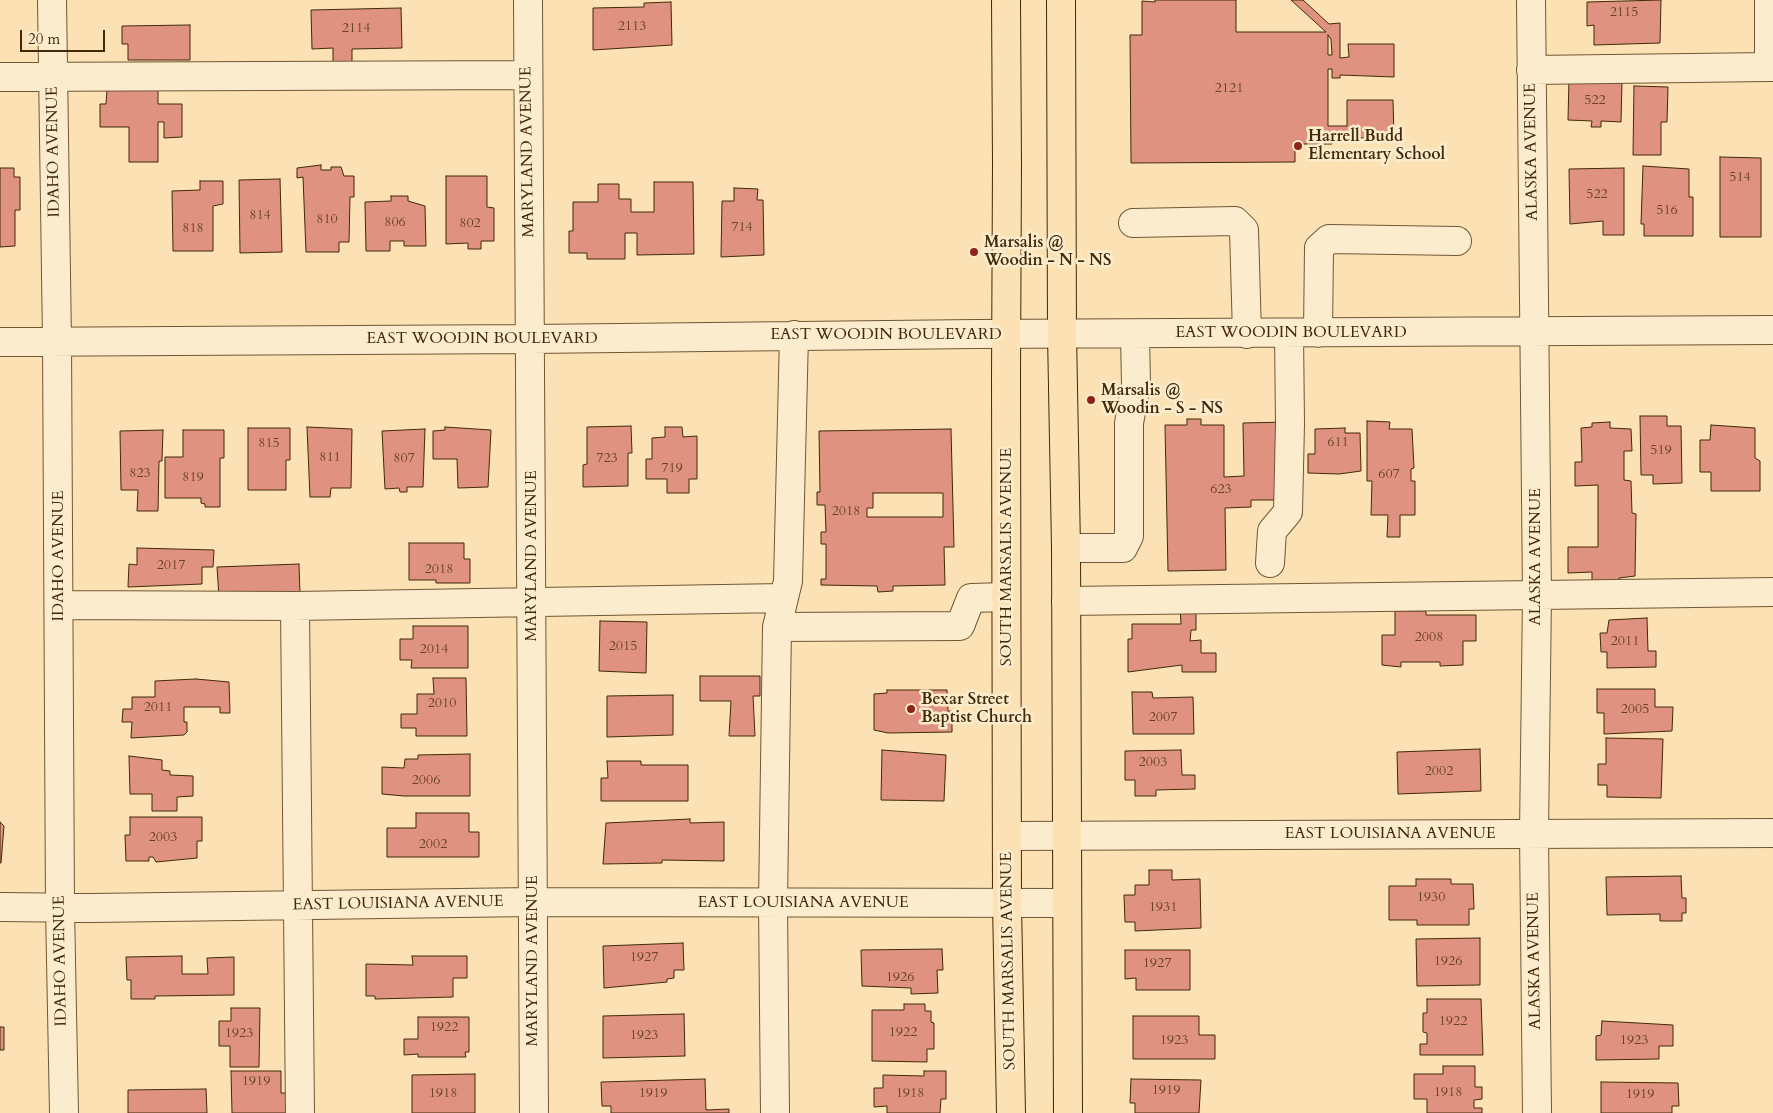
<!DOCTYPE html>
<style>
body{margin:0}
#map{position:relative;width:1773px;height:1113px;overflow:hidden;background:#fbe1b4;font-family:Cardo,serif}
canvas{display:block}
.scale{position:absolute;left:20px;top:30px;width:85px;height:22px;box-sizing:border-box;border:2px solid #422908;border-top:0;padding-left:6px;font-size:15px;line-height:18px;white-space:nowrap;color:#422908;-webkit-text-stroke:4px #fcecce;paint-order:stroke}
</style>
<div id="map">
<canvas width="1773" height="1113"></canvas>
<div class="scale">20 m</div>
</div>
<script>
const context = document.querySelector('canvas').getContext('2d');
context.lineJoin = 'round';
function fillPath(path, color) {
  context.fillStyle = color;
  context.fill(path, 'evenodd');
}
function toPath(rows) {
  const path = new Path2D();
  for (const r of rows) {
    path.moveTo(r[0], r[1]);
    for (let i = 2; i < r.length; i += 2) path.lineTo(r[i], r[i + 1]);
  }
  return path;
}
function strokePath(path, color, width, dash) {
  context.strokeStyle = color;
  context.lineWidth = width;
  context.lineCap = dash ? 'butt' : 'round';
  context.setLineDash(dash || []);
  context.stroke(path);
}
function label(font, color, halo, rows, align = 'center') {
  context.font = font + ' Cardo,serif';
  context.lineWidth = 5;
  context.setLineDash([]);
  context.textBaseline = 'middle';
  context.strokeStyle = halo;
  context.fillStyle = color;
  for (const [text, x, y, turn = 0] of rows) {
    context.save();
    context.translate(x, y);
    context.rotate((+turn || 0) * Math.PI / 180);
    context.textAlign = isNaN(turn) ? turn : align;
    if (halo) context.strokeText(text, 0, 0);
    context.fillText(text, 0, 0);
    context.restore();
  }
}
const building = toPath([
 [1155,0,1236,0,1236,32,1326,32,1291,0,1303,0,1329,24,1340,23,1340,58,1349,57,1348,44,1394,44,1394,77,1340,75,1340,78,1332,78,1332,69,1328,69,1328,126,1347,126,1347,100,1393,100,1394,138,1348,138,1347,134,1331,134,1332,144,1295,144,1295,162,1131,163,1130,35,1142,35,1142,1,1155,2,1155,0],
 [1328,35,1331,39,1332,55,1328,55,1328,35],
 [1661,0,1660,43,1594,45,1594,25,1587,26,1587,2,1661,0],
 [671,2,672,45,593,50,593,8,644,7,644,3,671,2],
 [401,8,402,48,352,49,352,65,333,65,333,48,312,49,311,10,401,8],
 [190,25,190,60,128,60,128,44,122,44,122,26,190,25],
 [1569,79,1622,81,1621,122,1601,121,1601,127,1591,127,1592,121,1568,120,1569,79],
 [1634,86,1668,87,1667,122,1661,122,1661,155,1633,155,1634,86],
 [107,90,158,90,158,104,182,104,182,137,164,138,164,122,158,122,158,162,129,162,129,127,100,127,100,104,106,104,107,90],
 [1720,157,1761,158,1761,237,1720,237,1720,157],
 [321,165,321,170,331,170,331,167,341,167,344,176,354,176,354,197,350,197,349,242,339,242,339,252,306,252,303,177,297,178,297,168,321,165],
 [1643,166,1689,169,1689,197,1693,197,1693,236,1644,236,1644,224,1641,224,1643,166],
 [0,168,14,168,14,177,20,177,20,210,15,210,15,246,0,247,0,168],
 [1624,168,1624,235,1603,235,1603,221,1570,224,1569,169,1624,168],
 [446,176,487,176,487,207,494,208,494,241,481,241,481,249,468,249,468,243,446,244,446,176],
 [280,179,282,252,240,253,239,180,280,179],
 [200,181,223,181,223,204,213,206,213,251,173,251,172,191,200,190,200,181],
 [654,182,693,182,694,254,637,255,637,233,625,233,625,259,587,259,587,253,569,253,569,231,573,231,573,202,598,202,598,184,619,184,619,199,631,199,631,212,654,212,654,182],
 [734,188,758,189,757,200,763,200,764,255,721,257,722,201,734,201,734,188],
 [391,196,408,196,408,201,425,206,426,246,404,246,404,241,390,241,390,251,366,251,365,202,391,201,391,196],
 [1640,416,1667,416,1667,426,1681,426,1682,483,1653,484,1653,475,1641,475,1640,416],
 [1187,419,1201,419,1201,425,1224,425,1224,477,1244,476,1243,423,1287,422,1276,500,1251,500,1251,507,1225,508,1226,570,1168,571,1165,425,1187,425,1187,419],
 [1367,421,1390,422,1389,429,1412,429,1414,468,1411,469,1411,481,1415,481,1415,515,1400,515,1400,537,1387,537,1388,515,1371,515,1372,481,1367,481,1367,421],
 [1610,422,1610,428,1631,429,1632,451,1624,451,1624,480,1631,481,1632,513,1636,514,1635,576,1619,578,1619,586,1592,586,1592,572,1568,573,1568,547,1598,547,1598,485,1575,486,1575,462,1582,462,1581,428,1592,427,1592,423,1610,422],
 [1711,425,1755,428,1755,458,1760,461,1760,491,1711,491,1711,472,1700,472,1700,440,1710,440,1711,425],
 [631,426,632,453,628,453,628,486,583,487,583,465,587,464,587,427,631,426],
 [307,427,352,429,351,488,331,488,330,497,310,497,307,427],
 [445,427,491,430,488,487,458,488,457,459,433,459,433,431,445,430,445,427],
 [665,427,682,427,683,437,697,436,697,479,689,479,689,493,667,493,667,479,646,479,646,459,652,459,652,438,665,437,665,427],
 [248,428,290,428,290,460,286,460,286,490,248,490,248,428],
 [1345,428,1345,433,1360,433,1361,471,1339,474,1308,473,1308,454,1315,454,1315,429,1345,428],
 [425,429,423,487,407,487,407,492,400,492,399,488,385,489,382,431,425,429],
 [951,429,954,547,944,547,945,585,893,586,893,591,878,592,877,586,821,585,821,579,826,579,826,544,821,544,821,532,826,532,825,505,817,505,817,492,820,492,819,431,951,429],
 [873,493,943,493,943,517,867,517,867,508,873,508,873,493],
 [163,430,162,461,159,461,158,511,137,511,138,490,121,490,120,431,163,430],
 [183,430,224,430,224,458,220,458,220,507,205,507,205,504,201,503,201,498,165,498,165,457,183,457,183,430],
 [409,543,464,543,464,559,470,559,470,583,436,583,436,580,409,580,409,543],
 [137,548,214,550,213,567,202,567,202,584,128,587,129,564,137,565,137,548],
 [299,564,300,593,219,597,217,567,299,564],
 [1180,606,1196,606,1196,630,1191,630,1190,641,1201,640,1201,653,1216,653,1216,672,1182,672,1182,665,1128,672,1128,639,1132,639,1132,624,1181,624,1180,606],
 [1395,611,1426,611,1426,615,1476,615,1476,641,1463,641,1463,665,1440,666,1440,662,1401,662,1401,667,1382,665,1382,635,1395,635,1395,611],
 [1647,618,1648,651,1656,651,1656,667,1607,668,1607,652,1601,652,1600,633,1607,633,1609,620,1647,618],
 [600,621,647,622,646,673,599,671,600,621],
 [413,626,468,626,468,668,411,668,412,660,400,660,400,639,413,639,413,626],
 [700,676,760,676,760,696,753,696,755,736,729,736,731,701,700,701,700,676],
 [433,678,466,678,467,736,416,736,416,728,401,728,401,714,417,714,417,694,434,694,433,678],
 [196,679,229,682,230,713,220,713,220,707,184,707,184,722,187,722,187,732,184,735,131,738,132,722,122,722,123,709,132,709,132,697,155,697,155,681,196,679],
 [1597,689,1655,689,1655,707,1673,707,1672,731,1604,734,1604,713,1597,713,1597,689],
 [887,690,947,690,948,711,952,711,952,732,888,733,874,730,874,694,887,693,887,690],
 [1132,692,1152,692,1153,698,1193,697,1194,734,1133,734,1132,692],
 [673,695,673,735,607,737,607,696,673,695],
 [1606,738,1663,739,1661,798,1607,797,1607,785,1598,785,1598,764,1606,764,1606,738],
 [1480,749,1481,791,1398,794,1397,752,1480,749],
 [882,750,946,755,944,801,881,800,882,750],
 [1181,750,1182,775,1195,775,1195,789,1156,790,1156,796,1135,796,1135,780,1125,780,1125,751,1181,750],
 [470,754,470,796,404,796,382,794,382,767,404,768,405,759,418,759,418,755,470,754],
 [129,756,162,760,162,770,170,771,170,775,193,776,193,796,177,797,177,811,152,811,152,794,130,794,129,756],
 [607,761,641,761,641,765,688,765,688,801,601,801,601,778,608,778,607,761],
 [416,813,469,813,469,832,479,832,479,857,387,857,387,828,416,828,416,813],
 [130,817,202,817,202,841,197,841,197,858,156,862,153,857,149,857,149,861,126,861,125,835,130,835,130,817],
 [690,819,690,823,724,822,724,861,662,860,662,863,603,864,606,823,690,819],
 [0,822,4,826,1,863,0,863,0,822],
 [1149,870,1172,870,1172,880,1200,879,1201,928,1135,931,1135,922,1125,922,1124,895,1135,895,1135,885,1149,885,1149,870],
 [1681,876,1682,898,1686,898,1686,913,1682,913,1682,921,1660,921,1660,914,1607,915,1606,877,1681,876],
 [1416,879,1451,879,1451,884,1473,884,1474,909,1469,909,1469,925,1417,925,1417,920,1389,920,1389,886,1416,886,1416,879],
 [1480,938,1480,985,1417,986,1416,939,1480,938],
 [683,943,684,970,674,970,674,978,667,979,667,982,604,988,603,946,683,943],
 [942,949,943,970,937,970,938,993,911,994,911,988,862,986,861,950,942,949],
 [1125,950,1190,950,1190,990,1136,990,1136,978,1125,979,1125,950],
 [182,956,182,974,208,974,207,958,234,957,234,995,155,996,155,999,131,999,131,980,127,980,126,957,182,956],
 [412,956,467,956,467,978,453,978,453,997,375,999,375,996,366,996,366,964,413,965,412,956],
 [1427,999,1481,999,1483,1055,1420,1055,1420,1044,1427,1044,1427,1033,1423,1032,1423,1013,1427,1013,1427,999],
 [904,1004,925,1004,925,1011,931,1011,931,1022,934,1023,934,1049,927,1049,927,1062,872,1061,872,1010,904,1010,904,1004],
 [231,1008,260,1008,259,1067,230,1067,230,1046,219,1046,219,1021,231,1021,231,1008],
 [684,1014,685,1056,603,1058,603,1016,684,1014],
 [1133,1016,1199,1016,1199,1035,1215,1035,1215,1059,1133,1059,1133,1016],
 [418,1017,469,1017,469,1052,465,1052,466,1057,418,1057,418,1054,404,1055,404,1039,418,1039,418,1017],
 [1602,1021,1673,1025,1673,1046,1659,1046,1659,1059,1596,1060,1596,1036,1601,1035,1602,1021],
 [0,1027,4,1027,4,1050,0,1050,0,1027],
 [1443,1066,1475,1066,1475,1087,1482,1087,1482,1099,1474,1100,1474,1108,1482,1108,1482,1113,1427,1113,1427,1099,1414,1099,1414,1074,1443,1074,1443,1066],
 [231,1071,281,1071,281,1093,290,1093,290,1113,232,1113,231,1071],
 [924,1071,946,1071,946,1099,941,1099,940,1113,887,1113,887,1106,874,1107,874,1088,883,1088,883,1075,924,1076,924,1071],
 [475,1074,475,1113,412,1113,412,1075,475,1074],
 [705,1079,706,1110,729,1109,729,1113,611,1113,611,1106,602,1106,601,1082,705,1079],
 [1131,1079,1201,1080,1199,1113,1135,1113,1135,1103,1130,1103,1131,1079],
 [1601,1082,1678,1083,1679,1106,1672,1106,1672,1113,1601,1113,1601,1082],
 [206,1089,207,1113,128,1113,128,1090,206,1089]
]);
const minor = toPath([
 [52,0,57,341,60,908,64,1113],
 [528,0,534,1113],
 [1531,0,1537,595,1534,834,1537,1113],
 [1769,0,1769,67,1773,67],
 [1531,70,1769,67],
 [0,77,527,75],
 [1133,223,1235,221,1244,230,1247,334],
 [1318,333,1319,248,1329,239,1457,241],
 [794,335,788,581,777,627,960,626,971,598,1006,597],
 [0,342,530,339,977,334,1773,330],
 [1066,548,1123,548,1129,536,1129,423,1136,385,1135,334],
 [1270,563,1272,531,1288,512,1290,424,1289,333],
 [1066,601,1773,592],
 [59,605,295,606,784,598],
 [295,606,300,1113],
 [1007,836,1773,833],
 [0,907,92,908,532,902,1066,903],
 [775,1113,773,903,777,627]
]);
const major = toPath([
 [1006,0,1007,164,1006,377,1007,903,1011,1113],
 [1061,0,1062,334,1066,548,1068,1113]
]);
const markers = [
 [1298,146,5,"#8f2418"],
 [974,252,5,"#8f2418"],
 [1091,400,5,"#8f2418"],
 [911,709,5,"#8f2418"]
];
const numberNames = [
 ["2115",1624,13],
 ["2113",632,27],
 ["2114",356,29],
 ["2121",1229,89],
 ["522",1595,101],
 ["514",1740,178],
 ["522",1597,195],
 ["516",1667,211],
 ["814",260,216],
 ["810",327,220],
 ["806",395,223],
 ["802",470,224],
 ["714",742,228],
 ["818",193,229],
 ["611",1338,443],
 ["815",269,444],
 ["519",1661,451],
 ["811",330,458],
 ["807",404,459],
 ["723",607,459],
 ["719",672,469],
 ["823",140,474],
 ["607",1389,475],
 ["819",193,478],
 ["623",1221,490],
 ["2018",846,512],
 ["2017",171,566],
 ["2018",439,570],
 ["2008",1429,638],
 ["2011",1625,642],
 ["2015",623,647],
 ["2014",434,650],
 ["2010",442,704],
 ["2011",158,708],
 ["2005",1635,710],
 ["2007",1163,718],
 ["2003",1153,763],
 ["2002",1439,772],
 ["2006",426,781],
 ["2003",163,838],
 ["2002",433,845],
 ["1930",1431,898],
 ["1931",1163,908],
 ["1927",644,958],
 ["1926",1448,962],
 ["1927",1157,964],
 ["1926",900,978],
 ["1922",1453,1022],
 ["1922",444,1028],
 ["1922",903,1033],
 ["1923",239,1034],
 ["1923",644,1036],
 ["1923",1174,1041],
 ["1923",1634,1041],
 ["1919",256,1082],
 ["1919",1166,1091],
 ["1918",1448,1093],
 ["1918",443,1094],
 ["1919",653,1094],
 ["1918",910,1094],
 ["1919",1640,1095]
];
const poiNames = [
 ["Harrell Budd",1308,137],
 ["Elementary School",1308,155],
 ["Marsalis @",984,243],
 ["Woodin - N - NS",984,261],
 ["Marsalis @",1101,391],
 ["Woodin - S - NS",1101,409],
 ["Bexar Street",921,700],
 ["Baptist Church",921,718]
];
const streetNames = [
 ["IDAHO AVENUE",54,152,-91],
 ["MARYLAND AVENUE",528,152,-91],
 ["ALASKA AVENUE",1532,152,-91],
 ["EAST WOODIN BOULEVARD",1291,333],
 ["EAST WOODIN BOULEVARD",886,335],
 ["EAST WOODIN BOULEVARD",482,339],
 ["IDAHO AVENUE",59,556,-90],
 ["MARYLAND AVENUE",532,556,-90],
 ["SOUTH MARSALIS AVENUE",1007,557,-90],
 ["ALASKA AVENUE",1536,557,-90],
 ["EAST LOUISIANA AVENUE",1390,834],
 ["EAST LOUISIANA AVENUE",803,903],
 ["EAST LOUISIANA AVENUE",398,904,-1],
 ["IDAHO AVENUE",61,961,-91],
 ["MARYLAND AVENUE",533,961,-90],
 ["SOUTH MARSALIS AVENUE",1009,961,-91],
 ["ALASKA AVENUE",1535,961,-91]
];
fillPath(building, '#df9280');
strokePath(building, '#422908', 1);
strokePath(minor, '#705733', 30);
strokePath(major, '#422908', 30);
strokePath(minor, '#fcecce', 28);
strokePath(major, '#fbe1b4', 28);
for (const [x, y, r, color] of markers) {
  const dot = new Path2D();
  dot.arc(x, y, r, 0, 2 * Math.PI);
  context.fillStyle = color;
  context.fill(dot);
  strokePath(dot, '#fcecce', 2);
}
label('14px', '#694326', null, numberNames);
label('bold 16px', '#422908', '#fcecce', poiNames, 'left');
label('16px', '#422908', '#fcecce', streetNames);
</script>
